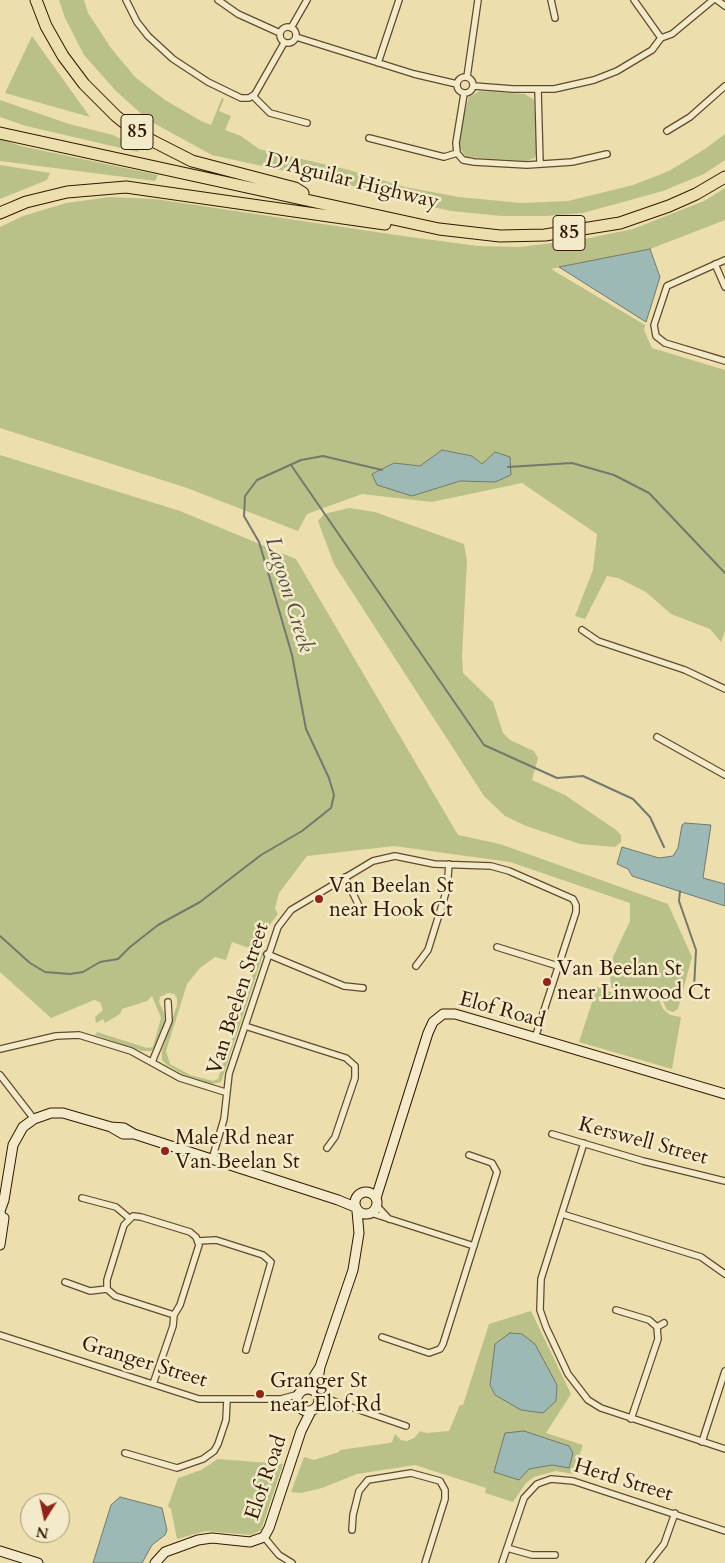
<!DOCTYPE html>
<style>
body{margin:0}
#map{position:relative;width:725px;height:1563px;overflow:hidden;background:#eddead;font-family:Cardo,serif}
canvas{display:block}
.north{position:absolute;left:20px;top:1493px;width:50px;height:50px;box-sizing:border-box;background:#f3eaca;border:1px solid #a5967a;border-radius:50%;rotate:190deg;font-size:14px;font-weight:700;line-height:20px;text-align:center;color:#311801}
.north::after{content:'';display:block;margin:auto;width:18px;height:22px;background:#8f2418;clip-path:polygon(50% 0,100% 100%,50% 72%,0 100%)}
</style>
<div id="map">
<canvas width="725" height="1563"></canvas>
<div class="north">N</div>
</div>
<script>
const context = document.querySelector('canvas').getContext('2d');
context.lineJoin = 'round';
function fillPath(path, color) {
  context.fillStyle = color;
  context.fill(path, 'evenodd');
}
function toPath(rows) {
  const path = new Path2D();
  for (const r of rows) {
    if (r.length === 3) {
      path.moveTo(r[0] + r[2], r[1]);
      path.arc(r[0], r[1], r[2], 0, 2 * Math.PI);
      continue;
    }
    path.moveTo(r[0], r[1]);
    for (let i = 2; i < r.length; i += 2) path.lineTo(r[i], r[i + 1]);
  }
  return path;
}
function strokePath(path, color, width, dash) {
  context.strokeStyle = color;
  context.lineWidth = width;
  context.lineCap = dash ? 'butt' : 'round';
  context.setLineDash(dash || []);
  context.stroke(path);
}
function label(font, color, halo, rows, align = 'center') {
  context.font = font + ' Cardo,serif';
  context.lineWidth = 5;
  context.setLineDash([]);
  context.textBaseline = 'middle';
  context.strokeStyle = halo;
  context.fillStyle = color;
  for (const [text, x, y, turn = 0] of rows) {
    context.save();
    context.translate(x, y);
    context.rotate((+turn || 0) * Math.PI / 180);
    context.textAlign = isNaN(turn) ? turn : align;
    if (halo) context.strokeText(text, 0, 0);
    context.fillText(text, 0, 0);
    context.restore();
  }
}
const green = toPath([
 [59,0,84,0,88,13,111,48,136,78,165,100,201,121,211,125,222,98,224,99,219,111,231,116,225,130,241,136,259,149,349,170,405,187,459,197,521,203,568,201,633,185,669,171,705,149,725,134,725,160,704,174,663,191,583,213,546,216,502,216,451,211,387,197,349,185,212,155,148,120,116,91,84,55,65,18],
 [32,36,90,117,5,93],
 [480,91,525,94,534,100,537,154,534,158,527,161,466,157,459,147,464,114,469,97],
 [0,100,69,124,113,135,139,148,138,152,26,126,0,117],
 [0,139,21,146,158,175,155,181,0,161],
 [0,165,50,173,47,180,0,199],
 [725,188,725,220,650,249,551,269,645,325,644,330,652,348,725,370,725,631,721,642,710,629,671,614,646,592,618,578,607,576,585,619,575,616,593,570,597,534,522,483,432,502,362,494,307,514,298,531,187,488,0,428,0,227,23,216,66,203,109,197,155,199,410,237,478,246,519,247,579,240,633,229,704,201],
 [442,450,472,456,482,464,488,458,495,482,460,481,412,496,372,474,394,463,420,466],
 [0,455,180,511,296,559,458,835,500,844,668,904,692,957,678,1009,673,1012,667,1010,660,995,654,992,630,989,620,992,611,987,610,975,613,957,630,921,630,903,510,862,394,846,307,856,279,893,275,908,278,914,265,931,266,936,260,951,264,952,221,1082,211,1084,184,1075,167,1065,162,1060,162,1051,177,1005,177,998,174,994,168,993,160,997,159,1002,164,1013,165,1022,157,1045,151,1051,142,1051,95,1035,97,1032,147,1048,153,1047,161,1018,152,996,147,1001,122,1009,120,1014,105,1023,103,1019,96,1023,95,1017,103,1010,100,1002,94,1000,51,1018,0,972],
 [232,942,260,952,219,1076,218,1079,213,1081,190,1075,170,1064,166,1051,187,984,200,968,215,957,226,960],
 [349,508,375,512,464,544,467,561,462,656,463,673,493,702,503,733,510,740,534,751,538,758,532,780,565,795,616,830,621,835,621,842,615,847,580,844,526,826,505,816,484,796,334,564,318,521,324,514],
 [597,987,621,996,620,1000,635,992,658,998,663,1009,670,1015,681,1017,672,1069,579,1042],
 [531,1311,571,1394,546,1433,583,1445,573,1474,556,1471,534,1477,526,1483,513,1502,485,1493,486,1488,415,1465,357,1474,322,1488,301,1493,291,1492,304,1457,314,1460,339,1452,340,1450,389,1443,392,1442,395,1434,401,1440,407,1441,414,1438,420,1431,426,1433,449,1431,460,1405,463,1405,489,1324],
 [218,1459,283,1464,261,1530,251,1535,206,1531,177,1539,171,1509,168,1506,178,1478,201,1470]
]);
const water = toPath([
 [650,249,660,277,646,322,559,267,650,249],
 [442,450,472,456,482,464,495,452,510,457,511,475,495,482,460,481,412,496,377,485,372,474,394,463,420,466,442,450],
 [685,823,711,825,703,878,725,884,725,906,632,876,628,869,617,864,622,847,659,858,673,856,678,848,682,825,685,823],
 [510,1333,522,1334,535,1344,557,1385,556,1401,543,1413,521,1410,495,1395,490,1385,495,1344,510,1333],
 [524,1431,569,1446,573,1453,569,1468,552,1465,529,1469,519,1480,494,1472,505,1433,524,1431],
 [120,1497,162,1508,167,1530,165,1535,152,1545,142,1563,93,1563,111,1505,120,1497]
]);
const stream = toPath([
 [291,465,484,745,557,778,583,776,633,799,650,817,664,847],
 [508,467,572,463,614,475,649,493,725,573],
 [680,891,679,901,696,950,694,988],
 [0,936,30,963,45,972,70,974,83,972,100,962,118,959,130,947,158,925,200,902,261,855,302,831,331,808,334,795,329,778,306,729,292,655,270,579,259,542,244,516,245,496,257,480,301,460,323,456,382,470]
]);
const street = toPath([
 [126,0,137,22,148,36,173,59,208,82,241,98,249,98,255,94,284,43],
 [218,0,238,14,280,33],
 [551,0,555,18],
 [634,0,661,38],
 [717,0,725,6],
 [288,35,8],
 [291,28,307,0],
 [296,37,414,74,457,84],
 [378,63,399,0],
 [465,85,8],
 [467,77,478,0],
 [474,86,513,89,554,89,594,80,617,71,652,50,661,38,672,34,713,0],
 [538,90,540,164],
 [253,96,270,113,307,123],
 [667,131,690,117,725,86],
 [369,138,444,157,457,153],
 [457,153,463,160,474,162,527,165,572,162,607,154],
 [457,153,456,143,464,94],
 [725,260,667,286,654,325,656,336,665,343,725,361],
 [715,264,725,287],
 [582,630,598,641,685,670,725,689],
 [657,737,725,775],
 [345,877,360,908],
 [497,947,558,966],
 [267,954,344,986,363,988],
 [416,966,428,950,447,889,449,864],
 [245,1026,346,1058,355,1066,355,1078,335,1137,327,1148],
 [0,1049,56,1036,79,1035,131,1051,180,1078,225,1092],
 [152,1062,169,1021,168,1002],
 [0,1075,34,1119],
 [552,1134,643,1161,725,1181],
 [584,1143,541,1279,540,1310,546,1327,568,1374,588,1400,601,1408,725,1449],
 [212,1159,224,1119,229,1074,278,927,291,910,373,861,395,856,434,864,491,866,509,871,573,899,576,905,576,912,535,1038],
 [82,1198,116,1207,129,1218],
 [377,1206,389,1219],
 [371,1213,474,1246],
 [562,1214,701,1257,725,1274],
 [198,1241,216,1240,263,1255,271,1262,246,1350],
 [65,1282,90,1291,107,1289],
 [616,1310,649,1320,657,1327],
 [0,1335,199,1399,281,1399,299,1394],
 [382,1337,429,1353,440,1349,443,1344,497,1172,492,1163,469,1155],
 [153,1384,173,1326,174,1315,180,1305,199,1245,196,1237,190,1232,141,1217,133,1216,124,1225,107,1280,107,1289,115,1296,174,1315],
 [319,1396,406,1426],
 [281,1399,298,1405],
 [318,1406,337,1403],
 [631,1419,658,1339,657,1327,664,1323],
 [702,1442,725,1371],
 [125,1453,177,1468,203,1459,214,1451,218,1444,226,1420,227,1400],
 [352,1530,353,1515,359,1491,368,1480,411,1473,440,1481,445,1490,445,1499,425,1563],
 [264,1537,279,1555,292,1563],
 [507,1548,532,1555,555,1555],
 [502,1563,524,1498,537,1484,551,1479,573,1481,725,1531],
 [649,1563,664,1544,675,1513]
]);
const secondary = toPath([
 [111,1127,124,1128,134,1134,338,1200,355,1207],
 [366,1203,11],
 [376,1198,428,1033,433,1022,443,1014,455,1014,486,1023,725,1094],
 [2,1223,0,1211,4,1200,13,1145,23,1127,34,1119,51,1113,63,1113,111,1127,123,1134,134,1134],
 [0,1245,4,1218],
 [308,1400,11],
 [306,1389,320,1367],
 [316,1392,320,1367,353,1270,359,1233,357,1211],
 [0,1551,38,1563],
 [155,1563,165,1552,198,1540,212,1538,250,1542,264,1537,269,1528,301,1431,311,1411]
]);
const highway = toPath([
 [36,0,46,26,63,56,84,84,116,116,137,133,192,161,295,188,303,193],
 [0,133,439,229,500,236,545,235,620,223,669,206,696,194,725,177],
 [0,213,26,202,67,192,126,187,385,224]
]);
const markers = [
 [319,899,5,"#8f2418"],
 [547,982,5,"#8f2418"],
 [165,1151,5,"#8f2418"],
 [260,1394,5,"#8f2418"]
];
const shields = [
 [137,132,32],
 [569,233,32]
];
const shieldNames = [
 ["85",137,132],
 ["85",569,233]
];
const streetNames = [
 ["D'Aguilar Highway",352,182,14],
 ["Van Beelen Street",239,999,-72],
 ["Elof Road",502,1011,15],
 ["Kerswell Street",643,1142,15],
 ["Granger Street",144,1363,17],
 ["Elof Road",267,1478,-71],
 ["Herd Street",623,1481,17]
];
const poiNames = [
 ["Van Beelan St",329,887],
 ["near Hook Ct",329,911],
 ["Van Beelan St",557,970],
 ["near Linwood Ct",557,994],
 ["Male Rd near",175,1139],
 ["Van Beelan St",175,1163],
 ["Granger St",270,1382],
 ["near Elof Rd",270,1406]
];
const waterNames = [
 ["Lagoon Creek",288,595,73]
];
fillPath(green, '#bac188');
fillPath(water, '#9db9b5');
strokePath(water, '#72796d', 1);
strokePath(stream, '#72796d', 2);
strokePath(street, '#604a2c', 8);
strokePath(secondary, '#311801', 11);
strokePath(highway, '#311801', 13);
strokePath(street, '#f3eaca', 5.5);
strokePath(secondary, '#f3eaca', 9);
strokePath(highway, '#eddead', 11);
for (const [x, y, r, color] of markers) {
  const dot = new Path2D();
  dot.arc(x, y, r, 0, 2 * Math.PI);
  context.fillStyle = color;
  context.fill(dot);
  strokePath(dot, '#f3eaca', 2);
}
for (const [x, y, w] of shields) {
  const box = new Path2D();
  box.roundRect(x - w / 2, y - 17.5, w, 35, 4);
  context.fillStyle = '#f3eaca';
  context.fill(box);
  strokePath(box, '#311801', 1);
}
label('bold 20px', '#311801', null, shieldNames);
label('21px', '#311801', '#f3eaca', streetNames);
label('21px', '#311801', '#f3eaca', poiNames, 'left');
label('italic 22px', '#575040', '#f3eaca', waterNames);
</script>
